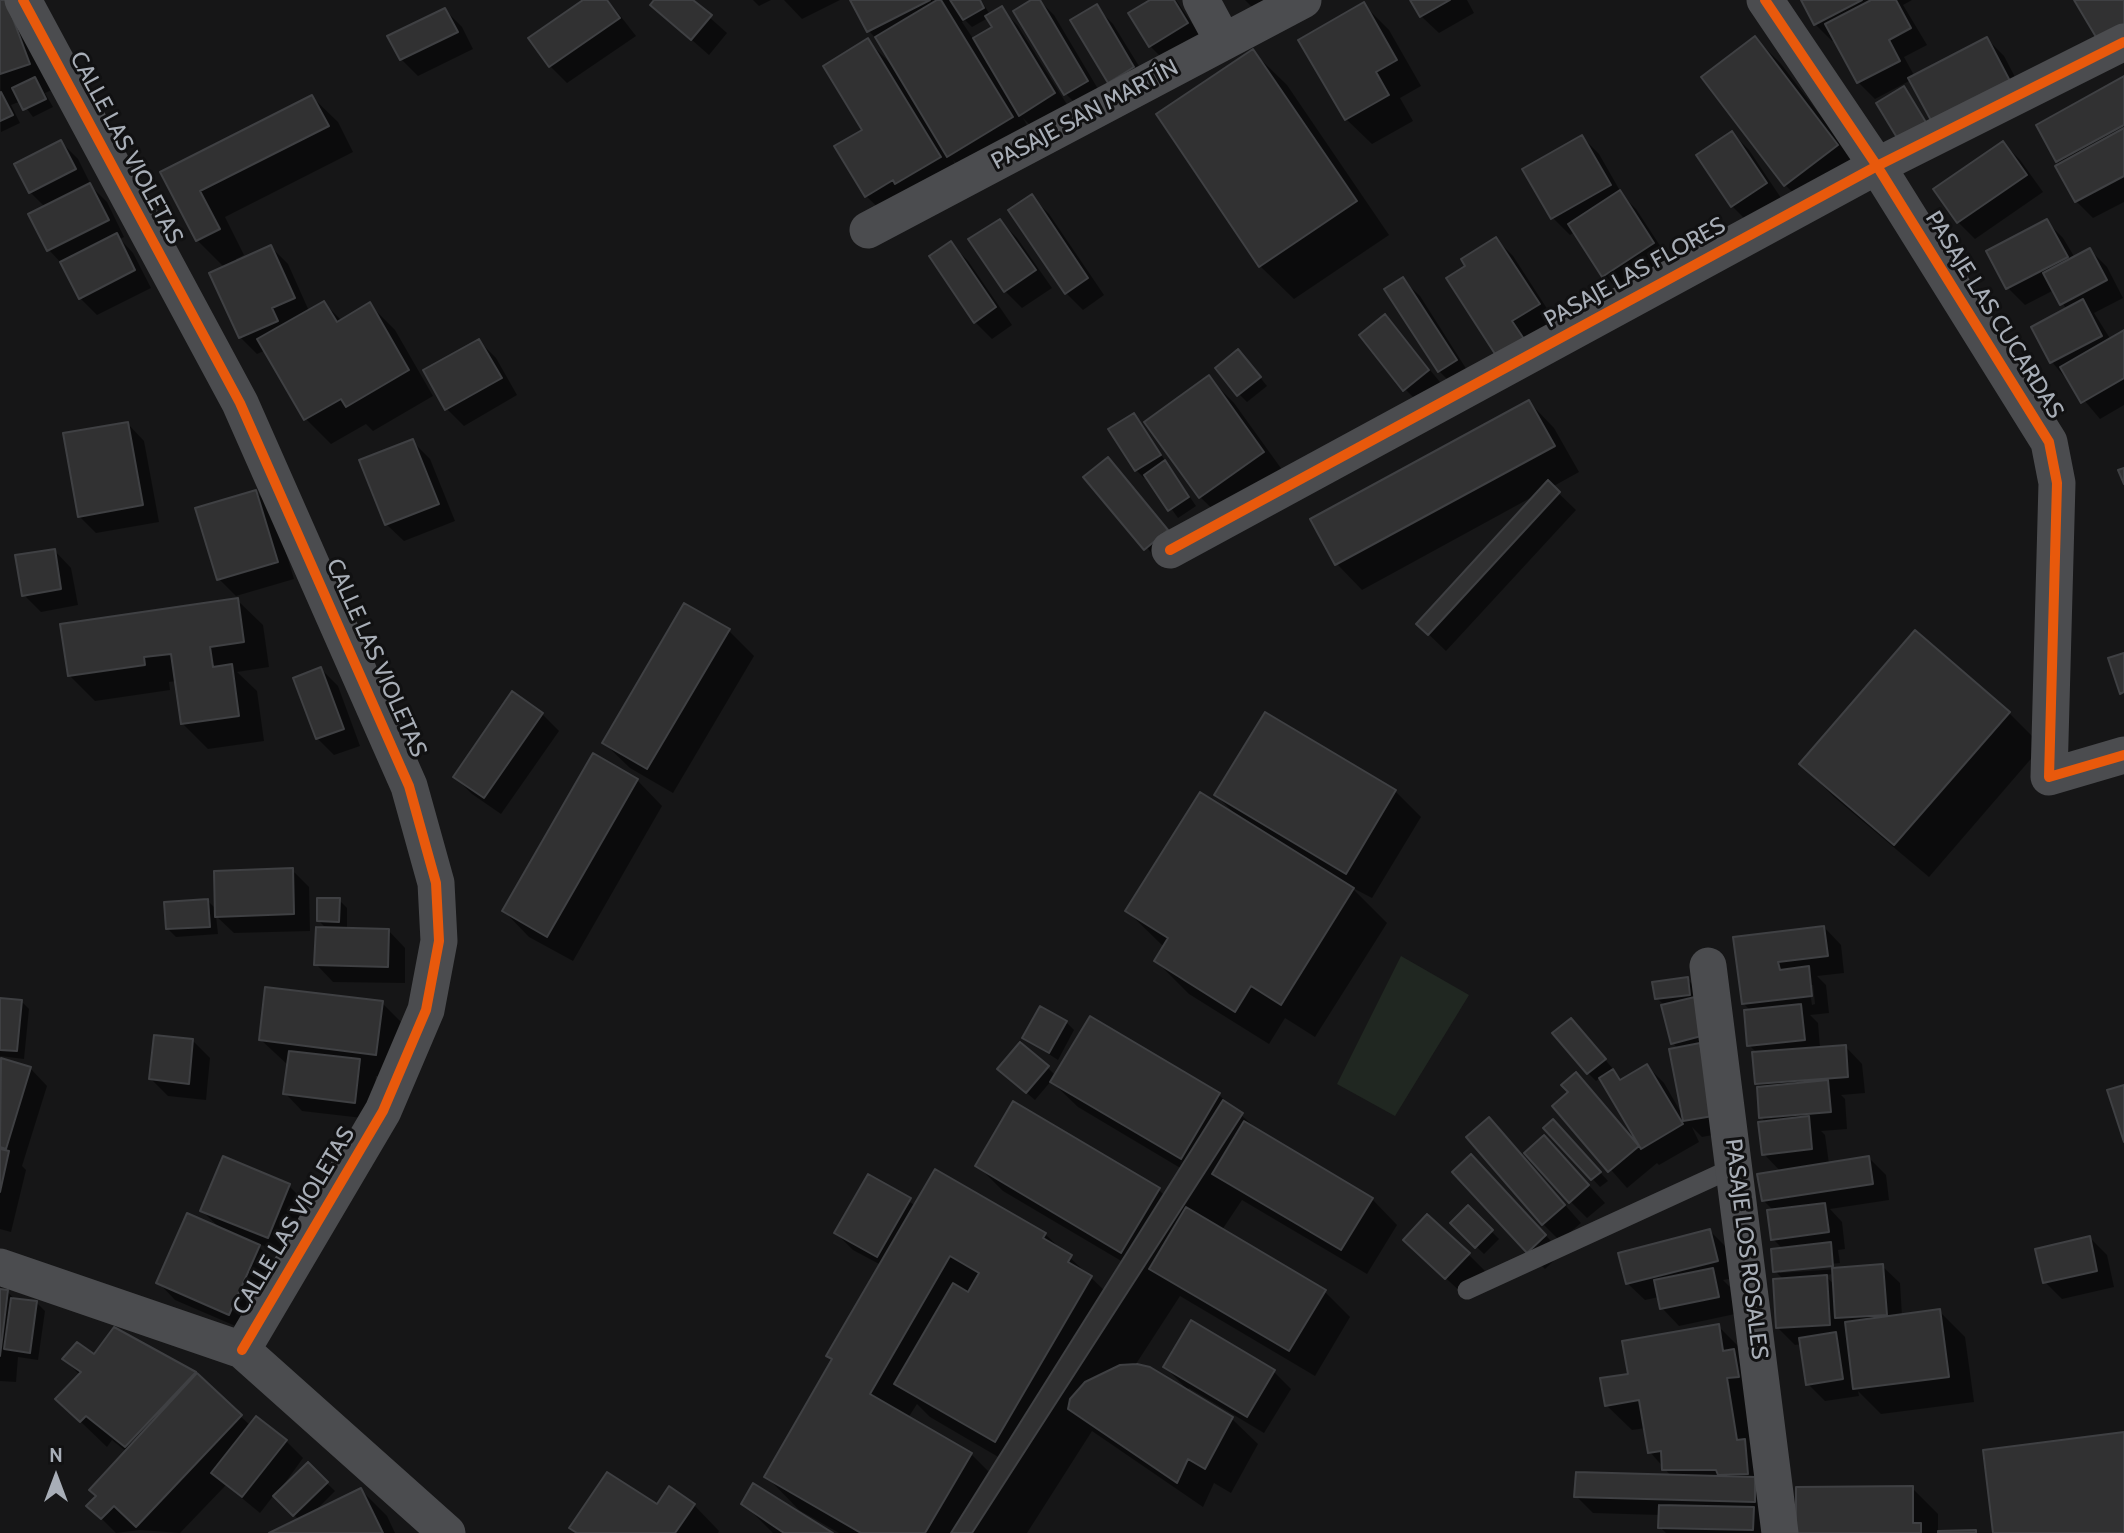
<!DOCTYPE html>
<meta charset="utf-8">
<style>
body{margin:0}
#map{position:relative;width:2124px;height:1533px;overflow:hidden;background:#161617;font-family:Cabin,sans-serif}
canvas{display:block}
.north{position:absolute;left:21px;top:1442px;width:70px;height:70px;-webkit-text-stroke:5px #111112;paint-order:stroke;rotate:0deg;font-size:19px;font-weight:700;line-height:28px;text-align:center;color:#a8aeb7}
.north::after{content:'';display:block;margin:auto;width:24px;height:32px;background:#a8aeb7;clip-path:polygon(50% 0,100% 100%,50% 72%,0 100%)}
</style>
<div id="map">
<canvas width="2124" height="1533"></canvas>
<div class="north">N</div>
</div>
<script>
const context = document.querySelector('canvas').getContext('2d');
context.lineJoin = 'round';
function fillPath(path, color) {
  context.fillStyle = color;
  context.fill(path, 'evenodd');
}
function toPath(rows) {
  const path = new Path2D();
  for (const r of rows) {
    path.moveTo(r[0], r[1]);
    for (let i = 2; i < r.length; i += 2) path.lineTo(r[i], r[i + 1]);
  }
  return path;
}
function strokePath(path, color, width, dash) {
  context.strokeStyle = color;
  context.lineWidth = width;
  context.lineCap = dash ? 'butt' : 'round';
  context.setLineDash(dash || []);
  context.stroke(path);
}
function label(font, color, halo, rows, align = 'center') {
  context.font = font + ' Cabin,sans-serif';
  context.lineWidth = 6;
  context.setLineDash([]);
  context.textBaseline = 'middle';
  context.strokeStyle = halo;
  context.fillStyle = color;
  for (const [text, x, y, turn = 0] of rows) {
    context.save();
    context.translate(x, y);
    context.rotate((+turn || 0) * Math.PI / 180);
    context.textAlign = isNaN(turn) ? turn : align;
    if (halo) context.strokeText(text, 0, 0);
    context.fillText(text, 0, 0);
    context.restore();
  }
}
const green = toPath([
 [1401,956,1469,995,1395,1116,1337,1084]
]);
const shadow = toPath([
 [0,0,16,0,54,89,45,93,53,107,33,117,21,101,11,105,20,123,1,132],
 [586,0,608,0,636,36,567,83,550,66],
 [656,0,690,0,727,33,709,55,652,5],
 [753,0,771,0,759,6],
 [784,0,840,0,802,19],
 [852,0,981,0,990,15,1001,8,1018,26,1071,111,1037,132,1023,118,1037,143,974,181,953,160,965,183,892,221,866,196,864,130,868,41,892,65,881,44,869,31],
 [988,18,994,27,974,40,962,22,965,20,972,27],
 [1034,0,1039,0,1054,15,1104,99,1083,111,1066,94,1015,11],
 [1153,0,1176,0,1204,41,1167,63,1150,46],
 [1245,0,1282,0,1259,14],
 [1412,0,1467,0,1474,13,1439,33,1421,16],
 [1802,0,1912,0,1903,5,1927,45,1904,57,1915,77,1987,39,2004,56,2027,100,1911,80,1875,99,1858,82,1835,39,1832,41,1815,24],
 [1363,4,1389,30,1421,86,1400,98,1413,121,1372,144,1346,119],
 [1096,7,1113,24,1150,84,1109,82],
 [445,10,462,27,473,49,418,76,401,59],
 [1755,38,1781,64,1863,171,1811,210,1785,185],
 [1253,52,1287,85,1389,235,1294,299,1260,266],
 [2124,78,2124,202,2093,218,2076,201,2057,161],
 [1904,88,1934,133,1908,148],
 [312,97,338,122,353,152,225,217,244,255,236,259,237,262,271,247,288,264,309,311,324,303,342,321,370,305,395,330,433,396,373,431,366,424,331,444,306,419,266,350,257,354,240,337,225,268,197,240,162,172],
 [1732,133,1749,150,1783,201,1749,223,1732,206],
 [1582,137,1599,154,1623,196,1636,209,1670,261,1621,292,1604,275,1575,232,1570,235,1553,218,1525,170],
 [61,142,78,159,92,187,107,202,124,237,120,239,133,253,151,288,97,315,80,298,63,265,49,250,45,207,30,192],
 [2003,143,2020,160,2043,192,1975,239,1958,222],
 [1032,197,1049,214,1104,295,1083,310,1066,293],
 [1000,221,1017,238,1052,288,1022,308,1005,291],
 [2046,221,2063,238,2075,258,2090,250,2107,267,2123,298,2094,313,2111,340,2124,332,2124,405,2100,419,2052,362,2067,310,2054,290,2025,305,2008,288,1988,252],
 [1496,239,1513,256,1555,321,1515,373,1468,267],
 [951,244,968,261,1012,325,992,339,975,322],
 [1402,279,1420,296,1472,378,1456,388,1439,371],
 [1385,316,1445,388,1422,406,1405,389],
 [479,341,496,358,517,395,464,426,447,409],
 [1246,360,1267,386,1247,402,1239,394],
 [1209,378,1234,403,1288,478,1226,522,1200,497],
 [1529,402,1554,428,1579,472,1552,487,1576,510,1446,651,1418,624,1534,496,1362,590,1337,564,1312,520],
 [1134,415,1196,506,1178,518,1148,476,1144,478,1136,470,1110,429],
 [127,423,144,441,159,522,96,533,79,516],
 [412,441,430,459,455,521,404,541,386,524],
 [1108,459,1184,548,1163,566,1085,477],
 [256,492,273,509,294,579,236,596,219,579],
 [54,550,71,568,78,605,41,612,24,595],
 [237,600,263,625,269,667,237,672,257,691,264,741,208,749,183,724,176,681,169,682,170,690,95,701,69,675],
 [729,631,754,656,673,793,630,768,604,743],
 [321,669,338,686,360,746,334,755,317,738],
 [2009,713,2042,746,1929,877,1834,797,1801,764],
 [542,714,559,731,501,814,472,794,455,777],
 [1266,714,1395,791,1421,817,1372,898,1351,887,1387,923,1315,1037,1285,1018,1269,1044,1189,994,1156,961,1164,947,1127,911,1235,814,1216,795],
 [637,780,662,806,573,961,529,937,504,911],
 [292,870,309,887,310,931,234,933,216,916,218,934,176,937,168,929,208,901,217,910],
 [339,900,347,908,347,929,388,930,405,948,405,983,333,982,316,964,327,929,319,921],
 [1824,927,1841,945,1844,973,1817,976,1826,985,1829,1013,1810,1015,1818,1023,1820,1048,1845,1046,1862,1064,1865,1093,1841,1095,1845,1099,1847,1129,1821,1131,1825,1135,1829,1164,1869,1158,1886,1175,1889,1200,1830,1209,1842,1222,1845,1249,1838,1250,1840,1263,1780,1269,1780,1273,1882,1266,1900,1283,1902,1316,1939,1311,1965,1337,1974,1402,1881,1414,1858,1391,1859,1396,1825,1401,1808,1384,1802,1344,1795,1345,1778,1328,1784,1280,1775,1271,1783,1249,1773,1239,1774,1211,1763,1200,1781,1172,1764,1154,1766,1123,1761,1117,1762,1088,1756,1083,1757,1053,1749,1045,1751,1011,1743,1003,1735,938],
 [1809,985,1813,985,1815,1004,1812,1005],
 [1834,1274,1835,1285,1824,1275],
 [1687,979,1695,987,1729,1132,1702,1137,1692,1127,1699,1142,1659,1165,1657,1163,1627,1188,1555,1106,1640,1144,1600,1078,1596,1081,1588,1073,1579,1028,1622,1080,1647,1066,1664,1083,1683,1116,1678,1049,1673,1043,1663,1004,1657,998],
 [0,1000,21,1001,29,1009,24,1059,0,1056],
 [382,1003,407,1028,401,1079,376,1076,371,1119,302,1111,285,1093,289,1066,261,1040],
 [1090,1018,1219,1095,1260,1132,1372,1199,1397,1225,1367,1274,1242,1200,1222,1230,1325,1292,1350,1317,1315,1376,1180,1296,1134,1367,1188,1390,1165,1367,1191,1323,1274,1372,1291,1389,1264,1433,1189,1388,1187,1391,1232,1419,1258,1444,1231,1493,1214,1483,1203,1507,1092,1431,1027,1533,839,1533,799,1510,766,1476,833,1361,828,1356,881,1265,853,1250,836,1233,868,1176,916,1206,1045,1234,1105,1291,1123,1262,1003,1191,977,1165,1159,1190,1165,1196,1182,1169,1078,1107,1051,1081,1035,1100,1008,1077,1048,1068,1056,1076],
 [917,1404,930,1417,1000,1458,990,1473,971,1454,908,1418],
 [1066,1022,1074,1030,1058,1060,1024,1038],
 [193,1041,210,1058,206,1100,168,1096,151,1079],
 [0,1064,30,1068,47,1086,22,1166,26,1170,11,1232,0,1229],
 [1489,1119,1581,1223,1560,1241,1543,1224],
 [1546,1128,1561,1130,1608,1181,1600,1187],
 [1561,1155,1605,1203,1587,1218,1570,1201],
 [1488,1173,1562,1253,1545,1269,1528,1252],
 [289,1186,306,1203,285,1254,254,1242,276,1264,247,1331,175,1300,158,1282,222,1230,202,1211],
 [1468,1208,1499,1239,1484,1254,1452,1223],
 [1710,1231,1727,1248,1734,1278,1723,1280,1730,1287,1735,1314,1679,1326,1662,1308,1659,1297,1645,1300,1627,1283],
 [2090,1238,2107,1255,2114,1287,2062,1299,2045,1282],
 [1468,1254,1485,1271,1464,1295,1423,1257],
 [0,1290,7,1291,15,1300,36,1302,45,1311,38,1360,18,1357,16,1382,0,1381],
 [1718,1326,1744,1352,1770,1533,1666,1533,1660,1527,1660,1515,1593,1513,1576,1496,1671,1476,1650,1452,1646,1428,1632,1430,1606,1405,1630,1375],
 [115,1330,196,1375,251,1426,286,1441,303,1458,277,1494,308,1465,335,1491,312,1514,361,1490,387,1516,395,1533,273,1533,299,1520,274,1495,260,1513,226,1485,180,1533,140,1530,116,1533,89,1506,127,1452,112,1440,107,1447,57,1399,80,1375,64,1359,95,1357],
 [1912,1488,1938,1514,1938,1533,1798,1533],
 [743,1503,830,1533,773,1533],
 [694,1505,719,1531,718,1533,577,1533,571,1528,658,1507]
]);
const building = toPath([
 [0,0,6,0,30,64,0,74,0,0],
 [583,0,607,0,620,18,549,67,528,38,583,0],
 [654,0,693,0,712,15,691,40,650,5,654,0],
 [850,0,930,0,867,32,850,0],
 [937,0,941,0,1013,117,947,157,875,37,937,0],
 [950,0,980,0,984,8,963,20,950,0],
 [1031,0,1040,0,1088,81,1064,95,1013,11,1031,0],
 [1150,0,1174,0,1188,23,1149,47,1128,13,1150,0],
 [1410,0,1450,0,1420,17,1410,0],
 [1801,0,1862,0,1814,25,1801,0],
 [1871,0,1896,0,1911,28,1889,40,1900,61,1857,83,1825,24,1871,0],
 [2074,0,2124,0,2124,27,2099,42,2074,0],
 [1364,2,1397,60,1376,72,1389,95,1345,120,1298,40,1364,2],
 [1097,4,1134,67,1108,83,1070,20,1097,4],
 [1002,6,1055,93,1019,116,973,38,992,27,985,16,1002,6],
 [445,8,458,32,400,60,387,36,445,8],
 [1755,36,1838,145,1784,186,1701,77,1755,36],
 [1987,37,2011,83,1933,124,1908,78,1987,37],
 [868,38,941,157,895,184,893,180,865,197,834,146,862,130,823,66,868,38],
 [1253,49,1357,201,1259,267,1156,114,1253,49],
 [2124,76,2124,125,2056,162,2036,125,2124,76],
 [35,77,46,99,23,110,12,88,35,77],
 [1904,86,1927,124,1899,141,1876,103,1904,86],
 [1,92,13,115,0,121,0,93,1,92],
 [312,95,329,126,200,191,220,229,196,241,160,172,312,95],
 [2124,128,2124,176,2075,202,2055,166,2124,128],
 [1732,131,1767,183,1731,207,1696,155,1732,131],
 [1582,135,1611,185,1551,219,1522,169,1582,135],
 [61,140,76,169,29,193,14,164,61,140],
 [2003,141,2027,175,1957,223,1933,189,2003,141],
 [90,183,109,220,47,251,28,214,90,183],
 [1620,190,1654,243,1602,277,1568,224,1620,190],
 [1032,194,1088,278,1065,294,1008,210,1032,194],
 [1000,219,1036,270,1004,292,968,239,1000,219],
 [2047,219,2068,257,2006,289,1986,251,2047,219],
 [117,233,135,270,79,299,60,262,117,233],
 [1496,237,1540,304,1512,321,1524,339,1497,357,1446,278,1465,266,1461,259,1496,237],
 [951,241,996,307,974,323,929,256,951,241],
 [271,245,295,298,272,308,278,321,239,338,209,273,271,245],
 [2090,248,2107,280,2060,305,2043,273,2090,248],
 [1403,277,1457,360,1438,372,1384,289,1403,277],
 [2083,299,2102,336,2050,363,2031,327,2083,299],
 [324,301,337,322,370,302,409,370,346,407,341,399,304,420,257,339,324,301],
 [1385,314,1429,370,1403,391,1359,335,1385,314],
 [2124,330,2124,378,2081,403,2060,367,2124,330],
 [479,339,502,378,445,410,423,370,479,339],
 [1238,349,1261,377,1237,396,1215,368,1238,349],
 [1209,375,1264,452,1199,498,1144,422,1209,375],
 [1529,400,1555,446,1335,565,1310,519,1529,400],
 [1134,413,1161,455,1135,471,1108,429,1134,413],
 [128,422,143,505,78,517,63,433,128,422],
 [413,439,439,504,385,525,359,460,413,439],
 [1108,457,1168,530,1144,550,1083,477,1108,457],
 [1165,460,1189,497,1168,511,1144,475,1165,460],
 [2124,468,2124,484,2118,470,2124,468],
 [1548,480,1560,492,1428,635,1416,624,1548,480],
 [256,490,278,562,217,580,195,508,256,490],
 [55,549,61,589,22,596,15,555,55,549],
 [238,598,244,642,210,647,213,667,232,664,239,716,181,724,171,654,144,657,145,665,68,676,60,624,238,598],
 [684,603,730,629,647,769,602,743,684,603],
 [1915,630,2010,712,1894,845,1799,764,1915,630],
 [2124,653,2124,692,2120,694,2108,658,2124,653],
 [321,667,344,729,316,739,293,678,321,667],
 [512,691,543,713,484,798,453,777,512,691],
 [1265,712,1396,790,1346,874,1214,795,1265,712],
 [593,753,638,779,547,937,502,911,593,753],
 [1200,792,1354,888,1281,1005,1251,986,1235,1012,1154,961,1168,938,1125,911,1200,792],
 [293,868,294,914,215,917,214,871,293,868],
 [317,898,340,898,339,922,317,921,317,898],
 [208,899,210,927,166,929,164,902,208,899],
 [1824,926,1828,956,1778,962,1780,970,1809,966,1812,996,1742,1004,1733,937,1824,926],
 [316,927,389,929,388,967,314,965,316,927],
 [1688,977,1690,995,1655,999,1652,982,1688,977],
 [265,987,383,1001,376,1055,259,1040,265,987],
 [1695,997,1705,1035,1671,1044,1661,1005,1695,997],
 [0,998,22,1000,17,1051,0,1050,0,998],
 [1801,1004,1805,1040,1747,1046,1744,1010,1801,1004],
 [1040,1006,1067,1021,1049,1053,1022,1038,1040,1006],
 [1090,1016,1220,1093,1181,1159,1050,1082,1090,1016],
 [1571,1018,1606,1059,1587,1074,1552,1033,1571,1018],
 [154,1035,193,1039,189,1084,149,1079,154,1035],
 [1020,1042,1049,1066,1026,1093,997,1069,1020,1042],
 [1700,1043,1713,1116,1683,1121,1669,1049,1700,1043],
 [1846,1045,1848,1077,1755,1084,1752,1052,1846,1045],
 [289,1051,360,1059,355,1103,283,1094,289,1051],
 [1,1058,31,1067,6,1149,0,1147,1,1058],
 [1647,1064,1683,1124,1641,1149,1599,1078,1613,1069,1620,1080,1647,1064],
 [1576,1072,1639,1146,1608,1172,1552,1106,1568,1092,1561,1085,1576,1072],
 [1828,1080,1831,1112,1759,1118,1757,1087,1828,1080],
 [2124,1085,2124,1142,2107,1090,2124,1085],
 [1223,1100,1243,1113,972,1533,951,1533,1223,1100],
 [1013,1101,1160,1188,1121,1253,975,1166,1013,1101],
 [1809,1116,1812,1149,1762,1155,1758,1122,1809,1116],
 [1489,1117,1565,1205,1542,1225,1466,1137,1489,1117],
 [1553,1119,1601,1172,1591,1180,1543,1128,1553,1119],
 [1244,1121,1373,1198,1341,1250,1212,1174,1244,1121],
 [1544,1135,1589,1185,1569,1203,1524,1153,1544,1135],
 [0,1149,9,1151,0,1192,0,1149],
 [1471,1154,1546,1235,1527,1253,1452,1172,1471,1154],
 [223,1156,290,1184,268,1238,200,1211,223,1156],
 [1869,1156,1873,1184,1762,1201,1757,1174,1869,1156],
 [935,1169,1046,1233,1043,1238,1072,1255,1068,1262,1092,1276,995,1442,894,1384,953,1283,968,1292,979,1273,950,1256,870,1394,972,1453,925,1533,861,1533,764,1477,832,1359,826,1356,935,1169],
 [868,1174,911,1198,877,1257,834,1233,868,1174],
 [1825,1203,1829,1232,1771,1240,1767,1210,1825,1203],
 [1468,1205,1493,1230,1475,1248,1450,1223,1468,1205],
 [1186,1207,1326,1290,1289,1351,1149,1269,1186,1207],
 [187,1213,260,1245,229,1315,156,1283,187,1213],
 [1427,1214,1470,1253,1445,1279,1403,1240,1427,1214],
 [1710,1229,1718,1261,1626,1284,1618,1253,1710,1229],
 [2090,1236,2097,1271,2043,1283,2035,1249,2090,1236],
 [1831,1242,1833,1266,1773,1272,1771,1249,1831,1242],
 [1883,1264,1887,1315,1835,1318,1832,1268,1883,1264],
 [1713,1268,1719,1297,1660,1309,1654,1280,1713,1268],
 [1827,1275,1830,1325,1776,1328,1773,1279,1827,1275],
 [0,1289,8,1290,0,1356,0,1289],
 [11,1298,37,1301,30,1353,4,1349,11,1298],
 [1940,1309,1949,1377,1853,1389,1845,1322,1940,1309],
 [1191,1320,1275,1370,1247,1417,1163,1367,1191,1320],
 [1719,1324,1723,1351,1734,1349,1739,1377,1727,1378,1737,1440,1745,1439,1748,1474,1718,1475,1716,1470,1662,1470,1661,1451,1648,1453,1639,1400,1605,1406,1600,1378,1628,1374,1622,1341,1719,1324],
 [114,1327,196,1372,125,1447,86,1416,80,1422,55,1399,81,1372,62,1359,77,1342,94,1354,114,1327],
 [1836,1332,1843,1379,1806,1385,1799,1338,1836,1332],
 [1137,1364,1150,1367,1233,1417,1205,1469,1188,1459,1177,1483,1068,1409,1070,1399,1085,1382,1120,1365,1137,1364],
 [197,1373,242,1415,136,1527,114,1506,101,1519,86,1506,96,1496,89,1490,197,1373],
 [256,1416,287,1440,242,1497,211,1473,256,1416],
 [2124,1432,2124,1533,1993,1533,1983,1450,2124,1432],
 [308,1462,328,1482,293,1516,273,1496,308,1462],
 [607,1472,657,1504,669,1486,695,1504,675,1533,577,1533,569,1528,607,1472],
 [1576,1472,1755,1477,1755,1502,1574,1497,1576,1472],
 [753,1483,833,1533,784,1533,741,1504,753,1483],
 [1913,1486,1913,1523,1921,1523,1921,1533,1796,1533,1796,1487,1913,1486],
 [361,1488,383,1533,269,1533,361,1488],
 [1659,1505,1754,1507,1753,1530,1658,1528,1659,1505],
 [1976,1530,1976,1533,1938,1533,1938,1531,1976,1530]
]);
const service = toPath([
 [1467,1290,1735,1167]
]);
const minor = toPath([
 [23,0,240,403,409,786,436,883,439,941,426,1010,383,1111,242,1350],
 [1201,0,1223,41],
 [1765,0,1877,166,2049,442,2057,483,2049,777,2124,755],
 [868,230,1303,0],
 [1170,550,1877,166,2124,42],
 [1708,966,1780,1533],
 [0,1267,242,1350,447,1533]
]);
const cycleway = toPath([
 [23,0,240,403,409,786,436,883,439,941,426,1010,383,1111,242,1350],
 [1765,0,1877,166,2049,442,2057,483,2049,777,2124,755],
 [1170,550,1877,166,2124,42]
]);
const streetNames = [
 ["PASAJE SAN MARTÍN",1085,115,-28],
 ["CALLE LAS VIOLETAS",126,148,62],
 ["PASAJE LAS FLORES",1635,273,-29],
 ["PASAJE LAS CUCARDAS",1994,315,58],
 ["CALLE LAS VIOLETAS",376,658,66],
 ["CALLE LAS VIOLETAS",294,1221,-59],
 ["PASAJE LOS ROSALES",1746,1249,83]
];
fillPath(green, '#202721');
fillPath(shadow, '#0007');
fillPath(building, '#313132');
strokePath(building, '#3f4043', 2);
strokePath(service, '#4b4c4f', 19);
strokePath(minor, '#4b4c4f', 37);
strokePath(cycleway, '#e8590c', 10);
label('23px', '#a8aeb7', '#111112', streetNames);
</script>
